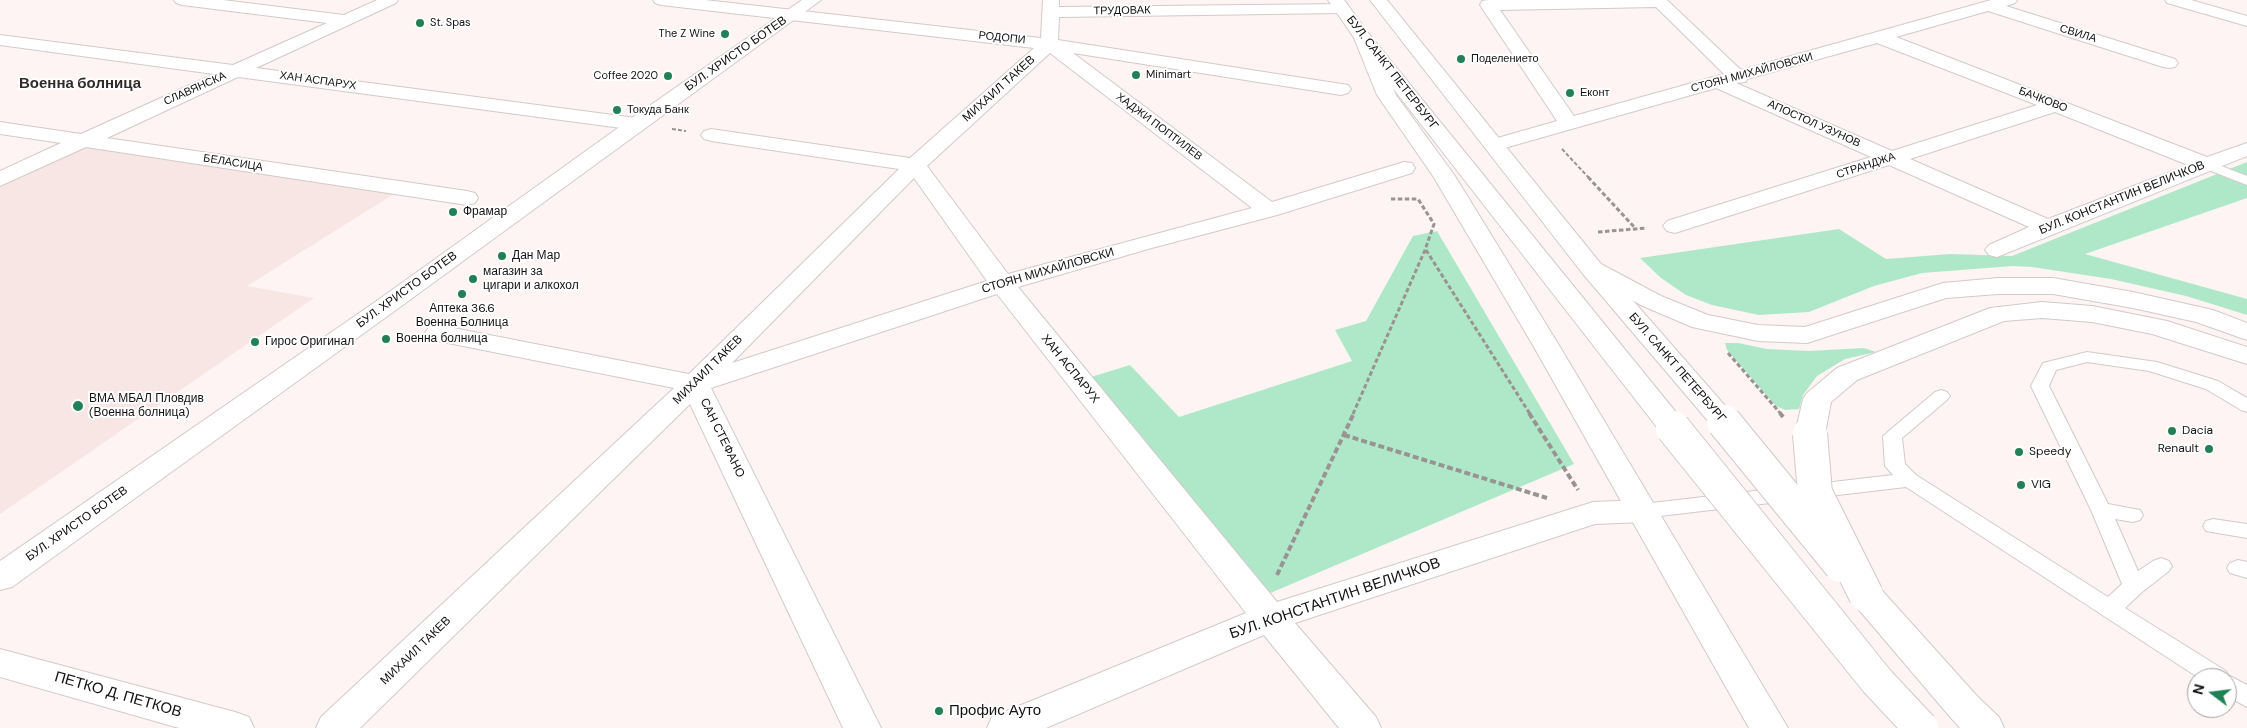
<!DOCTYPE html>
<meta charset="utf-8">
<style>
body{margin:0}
#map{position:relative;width:2247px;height:728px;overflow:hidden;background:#fdf4f3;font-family:"DM Sans",sans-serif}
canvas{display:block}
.north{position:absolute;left:2187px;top:668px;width:50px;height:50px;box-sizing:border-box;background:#fff;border:1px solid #a1a0a0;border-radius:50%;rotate:285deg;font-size:14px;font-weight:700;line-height:20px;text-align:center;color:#151212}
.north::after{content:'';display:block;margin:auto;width:18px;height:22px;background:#228057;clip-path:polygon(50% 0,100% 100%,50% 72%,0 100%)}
</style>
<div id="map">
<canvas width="2247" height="728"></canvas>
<div class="north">N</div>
</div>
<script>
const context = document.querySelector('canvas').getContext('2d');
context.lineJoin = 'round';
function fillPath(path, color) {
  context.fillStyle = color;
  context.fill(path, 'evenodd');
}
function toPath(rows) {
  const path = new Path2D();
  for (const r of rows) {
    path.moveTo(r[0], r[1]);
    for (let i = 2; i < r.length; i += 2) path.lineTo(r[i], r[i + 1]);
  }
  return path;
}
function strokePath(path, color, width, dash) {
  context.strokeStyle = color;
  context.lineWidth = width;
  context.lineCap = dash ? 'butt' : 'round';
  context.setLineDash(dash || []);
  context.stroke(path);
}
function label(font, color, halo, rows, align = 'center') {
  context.font = font + ' "DM Sans",sans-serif';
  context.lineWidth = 4;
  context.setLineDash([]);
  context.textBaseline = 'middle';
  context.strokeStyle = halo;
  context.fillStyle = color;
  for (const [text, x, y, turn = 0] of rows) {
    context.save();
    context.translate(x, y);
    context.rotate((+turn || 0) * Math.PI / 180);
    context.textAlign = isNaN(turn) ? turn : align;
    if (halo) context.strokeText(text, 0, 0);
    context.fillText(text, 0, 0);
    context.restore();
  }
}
const built = toPath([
 [93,143,397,192,247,286,314,298,0,514,0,187]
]);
const green = toPath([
 [2247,162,2247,198,2085,254,2247,299,2247,315,2186,296,2111,279,2032,267,2013,266,1922,273,1874,286,1809,312,1759,315,1712,305,1686,295,1661,278,1640,258,1839,229,1886,259,1950,254,2012,256],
 [1437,231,1574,464,1268,594,1091,377,1130,365,1179,417,1352,361,1335,330,1366,321,1413,236],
 [1725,343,1738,343,1767,349,1808,351,1864,348,1876,352,1845,359,1817,376,1803,395,1799,409,1785,410,1776,406,1727,350]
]);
const pathFar2 = toPath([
 [672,129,686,131],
 [1562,149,1589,178]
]);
const pathFar1 = toPath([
 [1588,177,1636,229],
 [1598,232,1647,228],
 [1426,250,1530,414],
 [1728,353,1781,414],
 [1353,414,1425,250,1434,224,1418,199,1391,199]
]);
const path = toPath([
 [1529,413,1578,490],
 [1780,413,1783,417],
 [1344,435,1547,498],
 [1277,575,1354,413]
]);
const service = toPath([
 [2206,160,2247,176,2247,185,2201,167,2199,164,2201,161,2206,160],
 [2087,352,2157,362,2218,381,2247,398,2247,412,2241,410,2206,389,2149,371,2087,362,2056,370,2049,386,2108,504,2140,510,2143,515,2140,520,2133,522,2115,519,2138,571,2153,561,2161,558,2169,561,2172,566,2169,571,2142,592,2125,608,2226,671,2228,675,2247,685,2247,707,2227,696,2227,678,2199,678,1906,487,1643,518,1636,516,1633,511,1636,506,1643,504,1893,475,1885,466,1883,436,1935,392,1941,390,1947,392,1950,396,1947,400,1902,438,1905,464,1916,475,2108,597,2122,584,2091,510,2031,386,2043,363,2087,352],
 [2213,519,2247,524,2247,538,2206,531,2203,526,2206,521,2213,519],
 [2238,560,2247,562,2247,578,2230,573,2227,568,2230,563,2238,560]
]);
const minor = toPath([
 [174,0,223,0,344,15,377,0,398,0,396,3,256,68,636,118,643,120,646,124,643,128,636,130,238,77,107,138,467,191,475,193,478,198,475,203,467,205,86,147,0,186,0,171,61,143,0,134,0,122,81,134,214,74,0,45,0,35,233,65,327,23,182,5,176,3,174,0],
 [653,0,705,0,1041,38,1043,0,1059,0,1059,7,1347,4,1349,8,1347,12,1341,13,1059,17,1058,40,1348,85,1351,89,1348,93,1341,95,1073,53,1272,202,1404,162,1412,163,1415,168,1412,173,1277,215,1148,249,1018,287,1277,602,1593,502,1643,500,1654,503,1659,511,1654,519,1643,522,1595,524,1295,623,1376,717,1381,728,1339,728,1264,635,1046,728,987,728,992,717,1246,613,997,294,711,388,881,728,843,728,690,404,360,728,316,728,321,717,674,388,438,341,429,339,425,333,429,327,438,325,689,374,899,169,711,141,704,139,701,135,704,131,711,129,910,158,1034,48,661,5,655,3,653,0],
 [1050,53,1252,208,1008,274,927,166,1050,53],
 [914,178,987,281,732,363,914,178],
 [1488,0,1667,0,1741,70,1991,0,2017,0,2015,3,2006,6,2175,59,2178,63,2175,67,2169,68,2163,67,1988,11,1896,37,2207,157,2247,143,2247,156,1997,257,1989,255,1985,250,1989,245,2029,227,1889,165,1675,233,1667,231,1663,226,1667,221,1871,157,1716,88,1501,149,1494,151,1487,149,1484,145,1487,141,1557,121,1480,5,1482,1,1488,0],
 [1656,7,1724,74,1574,116,1500,10,1656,7],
 [1877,43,2037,105,1892,151,1736,83,1746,82,1747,79,1877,43],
 [2055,112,2188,165,2048,219,1910,159,2055,112],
 [2165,0,2191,0,2247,16,2247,26,2167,3,2165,0],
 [0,649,235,712,249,717,254,728,179,728,0,677,0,649]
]);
const secondary = toPath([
 [1328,0,1344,0,1369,34,1683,421,1688,428,1683,435,1673,437,1663,435,1357,42,1328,0],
 [1370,0,1387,0,1601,264,1734,416,1739,422,1734,428,1724,431,1714,428,1583,274,1370,0],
 [1866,582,1878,586,1977,696,1999,717,2004,728,1960,728,1951,718,1854,604,1849,595,1854,586,1866,582]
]);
const primary = toPath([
 [802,0,821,0,396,310,12,587,0,590,0,561,378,300,629,120,802,0],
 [1363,33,1369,34,1372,38,1396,95,1455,176,1560,347,1788,728,1749,728,1534,347,1433,176,1377,95,1354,38,1357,34,1363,33],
 [1592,262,1601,264,1661,296,1708,315,1758,325,1805,327,1943,283,1998,278,2053,278,2133,292,2213,310,2247,323,2247,340,2196,322,2133,308,2053,294,1998,294,1946,298,1807,343,1758,341,1692,327,1643,306,1583,274,1580,269,1583,264,1592,262],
 [2042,302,2092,306,2167,321,2247,347,2247,364,2152,334,2092,322,2042,318,2004,321,1857,380,1831,402,1825,434,1820,441,1810,443,1800,441,1795,434,1803,399,1807,393,1837,368,1990,308,2042,302]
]);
const secondaryBridge = toPath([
 [1724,422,1841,565],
 [1673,428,1877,681,1921,728]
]);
const primaryBridge = toPath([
 [1810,434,1815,493,1866,595]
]);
const markers = [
 [420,23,5,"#228057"],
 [725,34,5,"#228057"],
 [1461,59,5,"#228057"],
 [1136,75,5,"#228057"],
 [668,76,5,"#228057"],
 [1570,93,5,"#228057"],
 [617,110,5,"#228057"],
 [453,212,5,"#228057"],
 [502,256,5,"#228057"],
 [473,279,5,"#228057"],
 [462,294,5,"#228057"],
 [386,339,5,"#228057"],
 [255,342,5,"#228057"],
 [78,406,6,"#228057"],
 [2172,431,5,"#228057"],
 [2209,449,5,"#228057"],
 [2019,452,5,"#228057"],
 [2021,485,5,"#228057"],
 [939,711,5,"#228057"]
];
const farStreetnames = [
 ["ТРУДОВАК",1122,11,-1],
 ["СВИЛА",2078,34,17],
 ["РОДОПИ",1002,38,6],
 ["СТОЯН МИХАЙЛОВСКИ",1752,73,-15],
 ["ХАН АСПАРУХ",318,81,8],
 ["СЛАВЯНСКА",195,89,-24],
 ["БАЧКОВО",2043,100,21],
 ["АПОСТОЛ УЗУНОВ",1814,124,24],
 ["ХАДЖИ ПОПТИЛЕВ",1159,127,37],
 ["БЕЛАСИЦА",233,163,9],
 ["СТРАНДЖА",1866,166,-18]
];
const farPoinames = [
 ["St. Spas",430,23],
 ["The Z Wine",715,34,"right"],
 ["Поделението",1471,59],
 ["Minimart",1146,75],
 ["Coffee 2020",658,76,"right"],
 ["Еконт",1580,93],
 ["Токуда Банк",627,110]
];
const streetNames = [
 ["БУЛ. ХРИСТО БОТЕВ",736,54,-35],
 ["БУЛ. САНКТ ПЕТЕРБУРГ",1392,73,52],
 ["МИХАИЛ ТАКЕВ",999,89,-42],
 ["БУЛ. КОНСТАНТИН ВЕЛИЧКОВ",2122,198,-22],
 ["СТОЯН МИХАЙЛОВСКИ",1048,271,-16],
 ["БУЛ. ХРИСТО БОТЕВ",407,290,-36],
 ["БУЛ. САНКТ ПЕТЕРБУРГ",1677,368,49],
 ["ХАН АСПАРУХ",1070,369,51],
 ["МИХАИЛ ТАКЕВ",708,370,-45],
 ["САН СТЕФАНО",722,438,64],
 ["БУЛ. ХРИСТО БОТЕВ",77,524,-35],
 ["МИХАИЛ ТАКЕВ",416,651,-44]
];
const poiNames = [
 ["Фрамар",463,212],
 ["Дан Мар",512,256],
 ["магазин за",483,272],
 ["цигари и алкохол",483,286],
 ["Аптека 36.6",462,309,"center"],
 ["Военна Болница",462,323,"center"],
 ["Военна болница",396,339],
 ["Гирос Оригинал",265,342],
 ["ВМА МБАЛ Пловдив",89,399],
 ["(Военна болница)",89,413],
 ["Dacia",2182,431],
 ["Renault",2199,449,"right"],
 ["Speedy",2029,452],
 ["VIG",2031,485]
];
const farDistrictnames = [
 ["Военна болница",80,84]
];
const nearStreetnames = [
 ["БУЛ. КОНСТАНТИН ВЕЛИЧКОВ",1335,599,-19],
 ["ПЕТКО Д. ПЕТКОВ",118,695,16]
];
const nearPoinames = [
 ["Профис Ауто",949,711]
];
fillPath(built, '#f7e6e3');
fillPath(green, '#afe8c8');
strokePath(service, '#d3cac9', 2);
strokePath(minor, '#d3cac9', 2);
strokePath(secondary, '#d3cac9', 2);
strokePath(primary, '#d3cac9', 2);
strokePath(pathFar2, '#999392', 2, [4, 2]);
strokePath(pathFar1, '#999392', 3, [4.5, 2.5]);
strokePath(path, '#999392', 4, [6, 3]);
fillPath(service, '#fff');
fillPath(minor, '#fff');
fillPath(secondary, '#fff');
fillPath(primary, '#fff');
strokePath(secondaryBridge, '#d3cac9', 36, []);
strokePath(primaryBridge, '#d3cac9', 36, []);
strokePath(secondaryBridge, '#fff', 34);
strokePath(primaryBridge, '#fff', 34);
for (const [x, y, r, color] of markers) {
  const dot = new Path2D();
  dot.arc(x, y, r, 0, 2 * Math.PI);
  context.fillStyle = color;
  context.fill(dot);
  strokePath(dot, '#fff', 2);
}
label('11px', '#151212', '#fff', farStreetnames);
label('11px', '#151212', '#fff', farPoinames, 'left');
label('12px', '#151212', '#fff', streetNames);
label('12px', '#151212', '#fff', poiNames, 'left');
label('bold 15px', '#322b2a', '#fff', farDistrictnames);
label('15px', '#151212', '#fff', nearStreetnames);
label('15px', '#151212', '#fff', nearPoinames, 'left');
</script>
